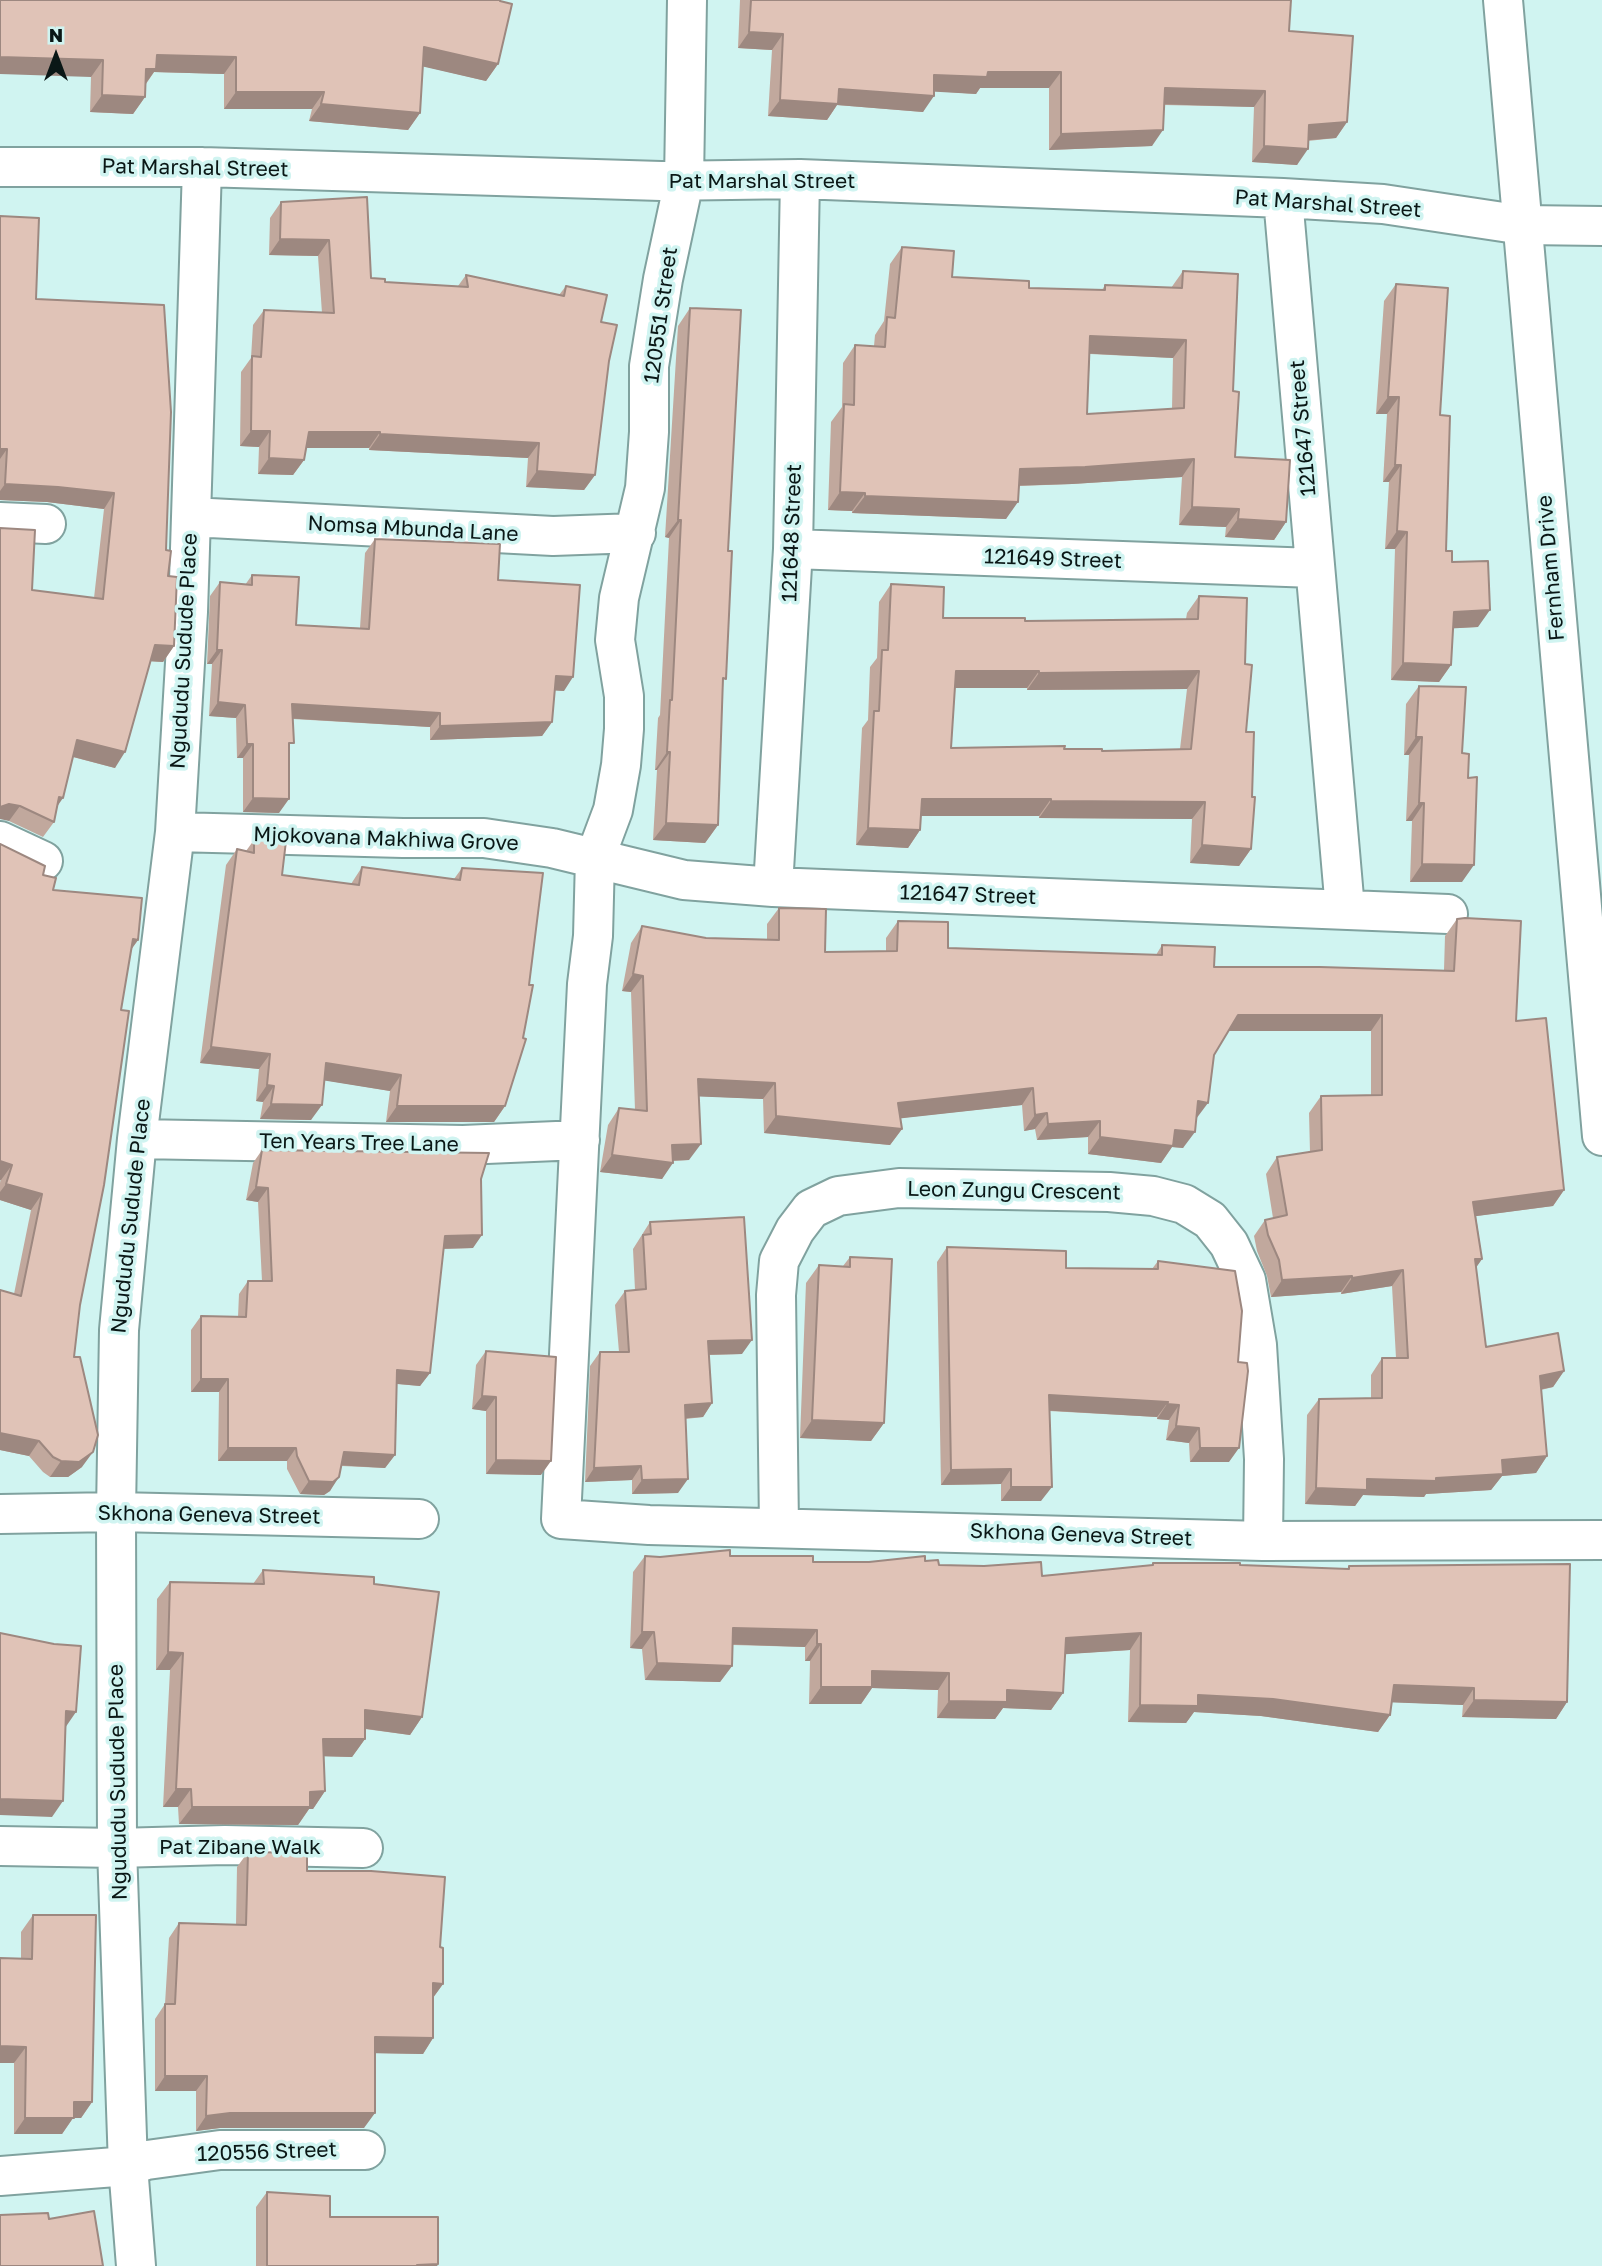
<!DOCTYPE html>
<style>
body{margin:0}
#map{position:relative;width:1602px;height:2266px;overflow:hidden;background:#d0f4f1;font-family:"Golos Text",sans-serif}
canvas{display:block}
.north{position:absolute;left:21px;top:21px;width:70px;height:70px;-webkit-text-stroke:5px #d0f4f1;paint-order:stroke;rotate:0deg;font-size:19px;font-weight:700;line-height:28px;text-align:center;color:#0a1716}
.north::after{content:'';display:block;margin:auto;width:24px;height:32px;background:#0a1716;clip-path:polygon(50% 0,100% 100%,50% 72%,0 100%)}
</style>
<div id="map">
<canvas width="1602" height="2266"></canvas>
<div class="north">N</div>
</div>
<script>
const context = document.querySelector('canvas').getContext('2d');
context.lineJoin = 'round';
function toPath(rows) {
  const path = new Path2D();
  for (const r of rows) {
    path.moveTo(r[0], r[1]);
    for (let i = 2; i < r.length; i += 2) path.lineTo(r[i], r[i + 1]);
  }
  return path;
}
function strokePath(path, color, width, dash) {
  context.strokeStyle = color;
  context.lineWidth = width;
  context.lineCap = dash ? 'butt' : 'round';
  context.setLineDash(dash || []);
  context.stroke(path);
}
function fillPath(path, color) {
  context.fillStyle = color;
  context.fill(path, 'evenodd');
}
function label(font, color, halo, rows, align = 'center') {
  context.font = font + ' "Golos Text",sans-serif';
  context.lineWidth = 7;
  context.setLineDash([]);
  context.textBaseline = 'middle';
  context.strokeStyle = halo;
  context.fillStyle = color;
  for (const [text, x, y, turn = 0] of rows) {
    context.save();
    context.translate(x, y);
    context.rotate((+turn || 0) * Math.PI / 180);
    context.textAlign = isNaN(turn) ? turn : align;
    if (halo) context.strokeText(text, 0, 0);
    context.fillText(text, 0, 0);
    context.restore();
  }
}
const minor = toPath([
 [687,0,684,181,663,279,649,366,649,432,645,488,619,598,615,640,624,696,624,729,621,765,613,810,595,858,593,936,587,984,561,1519,649,1525,1263,1541,1602,1540],
 [0,167,202,167,661,181,800,179,1283,198,1383,204,1523,225,1602,226],
 [1283,198,1345,909],
 [191,517,553,536,636,533],
 [0,522,46,524],
 [793,549,1314,568],
 [175,832,403,838,484,838,552,848,684,880,773,887,1448,914],
 [0,841,43,861],
 [773,887,793,549,800,179],
 [137,1139,463,1145,580,1140],
 [0,1514,116,1512,419,1519],
 [779,1527,776,1295,779,1261,795,1230,811,1209,838,1196,899,1188,1109,1192,1153,1196,1184,1204,1210,1220,1229,1244,1246,1280,1257,1345,1264,1459,1263,1541],
 [0,1846,117,1848,225,1845,363,1848],
 [0,2176,128,2166,147,2160,220,2150,365,2150],
 [136,2266,128,2166,117,1848,116,1512,119,1330,137,1139,175,832,188,612,202,167]
]);
const tertiary = toPath([
 [1503,0,1602,1136]
]);
const wall = toPath([
 [0,0,498,64,486,81,423,66,420,113,408,130,309,121,312,109,224,109,224,74,154,72,146,84,145,97,133,114,90,112,91,77],
 [740,0,1291,0,1289,31,1347,122,1336,138,1308,141,1297,165,1252,162,1254,107,1164,105,1152,146,1049,150,1049,88,980,88,976,94,934,91,923,112,837,105,827,120,768,116,772,50,738,48],
 [367,197,371,278,385,282,458,286,466,275,559,295,566,286,601,322,609,361,595,475,584,490,526,487,528,458,369,450,369,448,306,448,304,460,293,475,258,474,259,447,240,446,241,372,251,358,253,325,264,310,322,313,318,256,269,255,270,218,281,202],
 [0,216,36,299,166,550,174,646,163,662,151,661,115,768,73,757,57,807,54,822,43,837,9,821,32,590,94,598,104,509,47,502,0,500],
 [902,247,952,277,1029,288,1102,290,1105,285,1171,288,1183,271,1233,391,1235,457,1286,522,1274,540,1225,537,1226,527,1179,525,1182,477,1072,484,1019,486,1006,519,852,513,852,511,828,510,831,422,842,407,843,363,855,345,874,346,875,335,884,321,890,264],
 [1090,354,1173,358,1172,409,1087,414],
 [1396,284,1440,415,1446,551,1452,562,1478,627,1453,628,1451,665,1439,682,1391,680,1395,549,1385,549,1389,482,1383,482,1387,414,1376,414,1384,301],
 [690,308,728,551,718,825,705,843,653,840,657,770,655,770,658,718,660,715,669,538,665,537,678,326],
 [375,539,498,580,564,691,554,690,552,722,542,736,430,740,430,727,293,719,279,813,243,812,243,758,237,758,236,718,209,716,212,664,207,664,210,596,220,582,245,585,252,575,296,625,360,628,365,553],
 [891,584,943,618,1025,621,1186,619,1187,613,1199,596,1245,664,1246,732,1252,797,1251,849,1239,866,1190,863,1192,819,1039,818,1039,816,921,816,920,830,908,848,856,845,862,728,868,720,870,667,877,658,879,602],
 [955,688,1027,688,1027,690,1187,689,1180,749,1102,751,951,748],
 [1419,686,1462,882,1410,882,1412,821,1406,821,1409,755,1404,755,1406,704],
 [254,840,282,875,351,884,362,867,454,879,462,868,505,1106,494,1122,386,1122,390,1091,324,1080,311,1120,260,1119,263,1102,256,1101,259,1069,200,1063,226,865,237,849,246,851],
 [43,875,53,890,138,940,131,950,121,1010,80,1305,74,1357,82,1467,68,1477,50,1477,43,1472,29,1456,0,1450,0,1290,14,1294,31,1210,0,1200,0,1183],
 [779,908,825,952,886,951,886,938,898,921,948,948,1156,955,1162,945,1214,967,1444,970,1445,936,1457,919,1516,1021,1564,1190,1553,1206,1476,1216,1482,1259,1476,1267,1486,1347,1564,1371,1553,1387,1541,1390,1547,1456,1536,1473,1502,1476,1491,1490,1426,1494,1424,1497,1363,1495,1355,1506,1305,1504,1307,1415,1319,1399,1371,1398,1371,1375,1382,1358,1396,1358,1392,1286,1341,1294,1341,1292,1271,1297,1267,1276,1257,1251,1254,1236,1265,1220,1273,1218,1266,1174,1277,1157,1310,1152,1309,1113,1321,1096,1371,1096,1371,1031,1228,1031,1214,1055,1196,1119,1183,1148,1172,1147,1161,1163,1088,1154,1088,1137,1037,1140,1035,1129,1024,1131,1022,1105,900,1118,902,1129,890,1145,764,1133,763,1099,699,1096,689,1160,673,1161,662,1179,600,1172,608,1125,619,1108,635,1110,631,992,622,991,631,943,642,926,706,938,767,939,767,924],
 [262,1150,481,1179,473,1248,443,1249,430,1373,420,1386,397,1384,395,1455,385,1468,342,1466,330,1491,324,1495,300,1494,287,1469,287,1461,218,1461,219,1392,191,1392,191,1330,201,1316,238,1317,239,1294,248,1281,262,1281,258,1202,246,1200,253,1163],
 [650,1222,742,1354,709,1355,712,1403,703,1417,686,1419,678,1493,632,1494,632,1480,585,1482,590,1366,600,1352,619,1352,615,1305,625,1291,635,1290,633,1249],
 [947,1247,1066,1268,1152,1269,1158,1261,1229,1462,1190,1462,1189,1443,1166,1440,1169,1420,1157,1419,1157,1417,1049,1411,1041,1501,1001,1501,1001,1484,941,1485,937,1262],
 [850,1257,884,1423,871,1441,800,1438,806,1283,819,1265,843,1266],
 [486,1351,541,1475,486,1474,486,1411,472,1409,476,1365],
 [645,1556,730,1556,813,1562,925,1561,939,1565,1042,1576,1151,1565,1153,1563,1347,1569,1349,1566,1567,1702,1556,1719,1462,1717,1463,1705,1392,1702,1390,1715,1378,1732,1261,1716,1194,1712,1186,1723,1128,1722,1130,1650,1065,1654,1063,1693,1051,1710,1003,1708,995,1719,937,1718,938,1690,872,1688,861,1704,809,1704,810,1661,805,1661,805,1647,733,1645,732,1666,720,1682,645,1680,642,1649,630,1648,633,1572],
 [263,1570,374,1584,422,1717,410,1735,365,1729,365,1739,352,1757,324,1756,325,1791,313,1809,309,1809,298,1825,179,1824,178,1807,163,1807,170,1670,156,1670,157,1599,170,1582,253,1584],
 [248,1852,307,1871,440,1947,443,1984,433,1998,433,2038,423,2054,375,2053,364,2128,220,2128,196,2131,196,2091,155,2091,155,2019,165,2004,169,1938,179,1923,236,1925,237,1867],
 [33,1915,92,2102,81,2118,73,2118,62,2134,14,2134,14,2063,21,1959,21,1932],
 [267,2192,330,2217,438,2264,437,2266,256,2266,256,2207]
]);
const shadedWall = toPath([
 [749,32,783,34,772,50,738,48],
 [424,47,498,64,486,81,412,64],
 [157,55,236,57,224,74,154,72,144,86,134,86],
 [0,57,103,60,91,77,0,74],
 [988,72,1061,72,1049,88,980,88,976,94,923,91,934,75],
 [1165,88,1265,91,1254,107,1154,104],
 [839,89,934,96,923,112,837,105,827,120,768,116,780,100],
 [236,92,324,92,312,109,224,109],
 [102,95,145,97,133,114,90,112],
 [321,104,420,113,408,130,309,121],
 [1347,122,1336,138,1298,141,1309,125],
 [1163,130,1152,146,1049,150,1061,134],
 [1264,146,1308,149,1297,165,1252,162],
 [280,239,329,240,318,256,269,255],
 [1090,336,1186,340,1173,358,1078,353],
 [1388,397,1399,397,1387,414,1376,414],
 [251,431,270,431,259,447,240,446],
 [309,432,380,432,369,448,298,448],
 [380,434,539,443,528,458,369,450],
 [0,449,7,449,0,459],
 [269,458,304,460,293,475,258,474],
 [1194,459,1182,477,1072,484,1007,486,1020,469],
 [1395,465,1401,465,1389,482,1383,482],
 [537,471,595,475,584,490,526,487],
 [5,484,58,487,114,493,104,509,47,502,0,500,0,491],
 [840,492,865,493,852,511,828,510],
 [865,496,1018,502,1006,519,852,513],
 [1192,507,1239,509,1226,527,1179,525],
 [1238,519,1286,522,1274,540,1225,537],
 [678,520,681,520,669,538,665,537],
 [1397,531,1407,532,1395,549,1385,549],
 [1490,610,1478,627,1442,629,1454,612],
 [155,645,174,646,163,662,144,661],
 [217,650,222,650,212,664,207,664],
 [1403,663,1451,665,1439,682,1391,680],
 [956,671,1039,671,1027,688,944,688],
 [1199,671,1187,689,1027,690,1039,673],
 [556,676,573,677,564,691,546,690],
 [218,702,245,705,236,718,209,716],
 [292,704,440,713,430,727,283,718],
 [552,722,542,736,430,740,440,726],
 [1416,737,1422,737,1409,755,1404,755],
 [77,740,125,752,115,768,66,755],
 [247,744,253,744,243,758,237,758],
 [667,752,670,752,657,770,655,770],
 [59,797,63,798,52,814],
 [253,798,289,799,279,813,243,812],
 [922,799,1051,799,1039,816,910,816],
 [1051,801,1205,802,1192,819,1039,818],
 [1419,803,1424,803,1412,821,1406,821],
 [9,804,20,806,9,821,0,819,0,807],
 [666,823,718,825,705,843,653,840],
 [868,828,920,830,908,848,856,845],
 [1202,845,1251,849,1239,866,1190,863],
 [1422,864,1474,865,1462,882,1410,882],
 [133,939,138,940,127,955],
 [633,974,643,976,631,992,622,991],
 [1238,1015,1382,1015,1371,1031,1226,1031],
 [211,1047,270,1054,259,1069,200,1063],
 [326,1063,401,1075,390,1091,315,1079],
 [698,1079,775,1083,763,1099,687,1096],
 [267,1085,274,1086,263,1102,256,1101],
 [1033,1088,1022,1105,886,1120,898,1103],
 [1198,1101,1208,1103,1196,1119],
 [271,1104,322,1105,311,1120,260,1119],
 [397,1106,505,1106,494,1122,386,1122],
 [1047,1113,1035,1129,1024,1131,1035,1115],
 [776,1116,902,1129,890,1145,764,1133],
 [1100,1121,1088,1137,1037,1140,1048,1124],
 [1175,1130,1195,1132,1183,1148,1172,1147,1161,1163,1088,1154,1100,1137],
 [701,1144,689,1160,663,1161,673,1163,662,1179,600,1172,612,1155,672,1145],
 [0,1161,12,1165,1,1180,0,1180],
 [6,1184,42,1194,31,1210,0,1200,0,1192],
 [256,1187,268,1188,258,1202,246,1200],
 [1564,1190,1553,1206,1462,1218,1473,1202],
 [482,1235,473,1248,435,1249,445,1236],
 [1475,1259,1482,1259,1471,1275],
 [1403,1270,1392,1286,1341,1294,1352,1278],
 [1352,1276,1341,1292,1271,1297,1282,1280],
 [752,1340,742,1354,698,1355,708,1341],
 [397,1370,430,1373,420,1386,388,1383],
 [1564,1371,1553,1387,1528,1392,1540,1376],
 [201,1379,228,1379,219,1392,191,1392],
 [1049,1395,1168,1402,1157,1417,1039,1410],
 [482,1396,496,1397,486,1411,472,1409],
 [712,1403,703,1417,675,1419,685,1405],
 [1167,1404,1179,1405,1169,1420,1157,1419],
 [812,1420,884,1423,871,1441,800,1438],
 [1176,1426,1199,1428,1189,1443,1166,1440],
 [0,1433,39,1441,29,1456,0,1450],
 [228,1448,296,1448,287,1461,218,1461],
 [1200,1448,1239,1448,1229,1462,1190,1462],
 [93,1452,82,1467,68,1477,50,1477,61,1461],
 [344,1452,395,1455,385,1468,335,1465],
 [1547,1456,1536,1473,1502,1476,1491,1490,1426,1494,1424,1497,1363,1495,1355,1506,1305,1504,1316,1488,1367,1479,1436,1478,1502,1460],
 [496,1460,551,1461,541,1475,486,1474],
 [641,1466,632,1480,585,1482,594,1468],
 [1011,1469,1001,1484,941,1485,951,1470],
 [339,1477,330,1491,324,1495,300,1494,309,1481],
 [688,1479,678,1493,632,1494,642,1480],
 [1011,1487,1052,1487,1041,1501,1001,1501],
 [733,1628,817,1630,805,1647,721,1644],
 [642,1632,654,1632,642,1649,630,1648],
 [1141,1633,1130,1650,1054,1655,1066,1638],
 [817,1644,821,1644,810,1661,805,1661],
 [168,1652,183,1653,170,1670,156,1670],
 [657,1663,732,1666,720,1682,645,1680],
 [872,1671,949,1673,938,1690,872,1688,861,1704,809,1704,821,1687],
 [1394,1685,1474,1688,1463,1705,1382,1702],
 [1007,1690,1063,1693,1051,1710,1003,1708,995,1719,937,1718,949,1701],
 [1198,1695,1273,1699,1390,1715,1378,1732,1261,1716,1194,1712,1186,1723,1128,1722,1140,1705],
 [1474,1700,1567,1702,1556,1719,1462,1717],
 [365,1710,422,1717,410,1735,353,1727],
 [66,1711,76,1712,65,1728],
 [323,1739,365,1739,352,1757,311,1756],
 [176,1789,191,1789,178,1807,163,1807],
 [325,1791,313,1809,309,1809,298,1825,179,1824,192,1807,310,1792],
 [0,1799,63,1801,52,1817,0,1815],
 [433,1983,443,1984,432,1999],
 [375,2037,433,2038,423,2054,364,2053],
 [0,2046,26,2047,14,2063,0,2063],
 [165,2076,207,2076,196,2091,155,2091],
 [74,2102,92,2102,81,2118,73,2118,62,2134,14,2134,25,2118],
 [230,2113,375,2113,364,2128,220,2128,196,2131,206,2116],
 [438,2264,437,2266,416,2266,417,2265]
]);
const building = toPath([
 [0,0,500,0,500,1,512,4,498,64,424,47,420,113,321,104,324,92,236,92,236,57,157,55,156,69,146,69,145,97,102,95,103,60,0,57,0,0],
 [751,0,1291,0,1289,31,1353,36,1347,122,1309,125,1308,149,1264,146,1265,91,1165,88,1163,130,1061,134,1061,72,988,72,987,77,934,75,934,96,839,89,838,104,780,100,783,34,749,32,751,0],
 [367,197,371,278,385,279,385,282,468,287,466,275,564,296,566,286,607,295,601,322,617,325,609,361,595,475,537,471,539,443,380,434,380,432,309,432,304,460,269,458,270,431,251,431,252,356,261,357,264,310,334,313,329,240,280,239,281,202,367,197],
 [0,216,39,218,36,299,164,305,171,412,166,550,171,551,168,576,177,577,174,646,155,645,125,752,77,740,63,798,59,797,54,822,20,806,9,804,0,807,0,528,35,530,32,590,103,599,114,493,58,487,5,484,7,449,0,449,0,216],
 [902,247,954,251,952,277,1029,281,1029,288,1105,290,1105,285,1182,288,1183,271,1238,274,1233,391,1239,392,1235,457,1290,460,1286,522,1238,519,1239,509,1192,507,1194,459,1085,467,1020,469,1018,502,865,496,865,493,840,492,844,404,854,405,855,345,885,347,887,317,895,318,902,247],
 [1090,336,1186,340,1184,408,1087,414,1090,336],
 [1396,284,1448,288,1440,415,1450,416,1446,551,1452,551,1452,562,1488,561,1490,610,1454,612,1451,665,1403,663,1407,532,1397,531,1401,465,1395,465,1399,397,1388,397,1396,284],
 [690,308,741,310,728,551,732,551,726,679,723,678,718,825,666,823,670,752,667,752,670,700,672,700,681,520,678,520,690,308],
 [375,539,500,544,498,580,580,585,573,677,556,676,552,722,440,726,440,713,292,704,294,743,289,743,289,799,253,798,253,744,247,744,245,705,218,702,222,650,217,650,220,582,252,585,252,575,299,577,296,625,369,629,375,539],
 [891,584,944,587,943,618,1025,618,1025,621,1198,619,1199,596,1247,598,1245,664,1252,665,1246,732,1254,732,1252,797,1255,797,1251,849,1202,845,1205,802,1051,801,1051,799,922,799,920,830,868,828,874,711,879,711,882,650,888,650,891,584],
 [956,671,1039,671,1039,673,1199,671,1191,749,1102,751,1102,749,1064,749,1065,746,951,748,956,671],
 [1419,686,1466,687,1462,753,1469,754,1468,778,1477,777,1474,865,1422,864,1424,803,1419,803,1422,737,1416,737,1419,686],
 [254,840,286,841,282,875,359,885,362,867,460,880,462,868,543,873,529,985,533,985,523,1038,526,1039,505,1106,397,1106,401,1075,326,1063,322,1105,271,1104,274,1086,267,1085,270,1054,211,1047,237,849,254,853,254,840],
 [0,844,45,866,43,875,56,878,53,890,142,898,138,940,133,939,121,1010,129,1011,104,1185,80,1305,74,1357,80,1357,98,1435,93,1452,79,1462,61,1461,53,1457,39,1441,0,1433,0,1290,21,1296,42,1194,6,1184,12,1165,0,1161,0,844],
 [779,908,826,909,825,952,897,951,898,921,948,922,948,948,1162,955,1162,945,1215,947,1214,967,1320,967,1454,971,1457,919,1465,918,1521,921,1516,1021,1546,1018,1564,1190,1473,1202,1482,1259,1475,1259,1486,1347,1558,1333,1564,1371,1540,1376,1547,1456,1502,1460,1503,1474,1436,1478,1436,1481,1367,1479,1367,1490,1316,1488,1319,1399,1382,1398,1382,1358,1408,1358,1403,1270,1352,1278,1352,1276,1282,1280,1279,1260,1268,1235,1265,1220,1287,1215,1277,1157,1322,1150,1321,1096,1382,1095,1382,1015,1238,1015,1214,1055,1208,1103,1198,1101,1195,1132,1175,1130,1173,1146,1100,1137,1100,1121,1048,1124,1047,1113,1035,1115,1033,1088,898,1103,902,1129,776,1116,775,1083,698,1079,701,1144,672,1145,673,1163,612,1155,619,1108,647,1111,643,976,633,974,642,926,706,938,779,940,779,908],
 [262,1150,489,1153,481,1179,482,1235,445,1236,430,1373,397,1370,395,1455,344,1452,339,1477,333,1482,309,1481,297,1456,296,1448,228,1448,228,1379,201,1379,201,1316,246,1317,248,1281,272,1281,268,1188,256,1187,262,1150],
 [744,1217,752,1340,708,1341,712,1403,685,1405,688,1479,642,1480,641,1466,594,1468,600,1352,629,1352,625,1291,646,1289,643,1235,651,1234,650,1222,744,1217],
 [947,1247,1066,1251,1066,1268,1158,1269,1158,1261,1235,1271,1242,1311,1238,1362,1247,1363,1248,1371,1239,1448,1200,1448,1199,1428,1176,1426,1179,1405,1167,1404,1168,1402,1049,1395,1052,1487,1011,1487,1011,1469,951,1470,947,1247],
 [850,1257,892,1259,884,1423,812,1420,819,1265,850,1267,850,1257],
 [486,1351,556,1357,551,1461,496,1460,496,1397,482,1396,486,1351],
 [730,1550,730,1556,813,1556,813,1562,869,1562,925,1556,925,1561,938,1560,939,1565,984,1566,1041,1562,1042,1576,1153,1565,1153,1563,1240,1563,1240,1565,1349,1569,1349,1566,1570,1564,1567,1702,1474,1700,1474,1688,1394,1685,1390,1715,1273,1699,1198,1695,1198,1706,1140,1705,1141,1633,1066,1638,1063,1693,1007,1690,1007,1702,949,1701,949,1673,872,1671,872,1687,821,1687,821,1644,817,1644,817,1630,733,1628,732,1666,657,1663,654,1632,642,1632,645,1556,660,1557,730,1550],
 [263,1570,374,1577,374,1584,439,1592,422,1717,365,1710,365,1739,323,1739,325,1791,310,1792,310,1807,192,1807,191,1789,176,1789,183,1653,168,1652,170,1582,264,1584,263,1570],
 [0,1633,54,1644,81,1646,76,1712,66,1711,63,1801,0,1799,0,1633],
 [248,1852,307,1853,307,1871,371,1871,445,1877,440,1947,443,1948,443,1984,433,1983,433,2038,375,2037,375,2113,230,2113,206,2116,207,2076,165,2076,165,2004,175,2004,179,1923,246,1925,248,1852],
 [33,1915,96,1915,92,2102,74,2102,74,2118,25,2118,26,2047,0,2046,0,1958,32,1959,33,1915],
 [267,2192,330,2196,330,2217,438,2217,438,2264,417,2265,417,2266,267,2266,267,2192],
 [94,2211,103,2266,0,2266,0,2215,48,2213,49,2219,94,2211]
]);
const streetNames = [
 ["Pat Marshal Street",195,168,1],
 ["Pat Marshal Street",762,181],
 ["Pat Marshal Street",1328,204,4],
 ["120551 Street",661,315,-82],
 ["121647 Street",1303,428,-95],
 ["Nomsa Mbunda Lane",413,529,3],
 ["121648 Street",792,533,-88],
 ["121649 Street",1053,559,2],
 ["Fernham Drive",1551,568,-95],
 ["Ngududu Sudude Place",184,651,-87],
 ["Mjokovana Makhiwa Grove",386,839,2],
 ["121647 Street",968,895,2],
 ["Ten Years Tree Lane",359,1143,1],
 ["Leon Zungu Crescent",1014,1191,1],
 ["Ngududu Sudude Place",131,1216,-84],
 ["Skhona Geneva Street",209,1515,1],
 ["Skhona Geneva Street",1081,1535,2],
 ["Ngududu Sudude Place",118,1782,-91],
 ["Pat Zibane Walk",240,1847],
 ["120556 Street",267,2152,-2]
];
strokePath(minor, '#80a29f', 42);
strokePath(tertiary, '#80a29f', 42);
strokePath(minor, '#fff', 38);
strokePath(tertiary, '#fff', 38);
fillPath(wall, '#c1a89d');
fillPath(shadedWall, '#9d8880');
fillPath(building, '#e0c3b7');
strokePath(building, '#9d8880', 2);
label('21px', '#0a1716', '#d0f4f1', streetNames);
</script>
